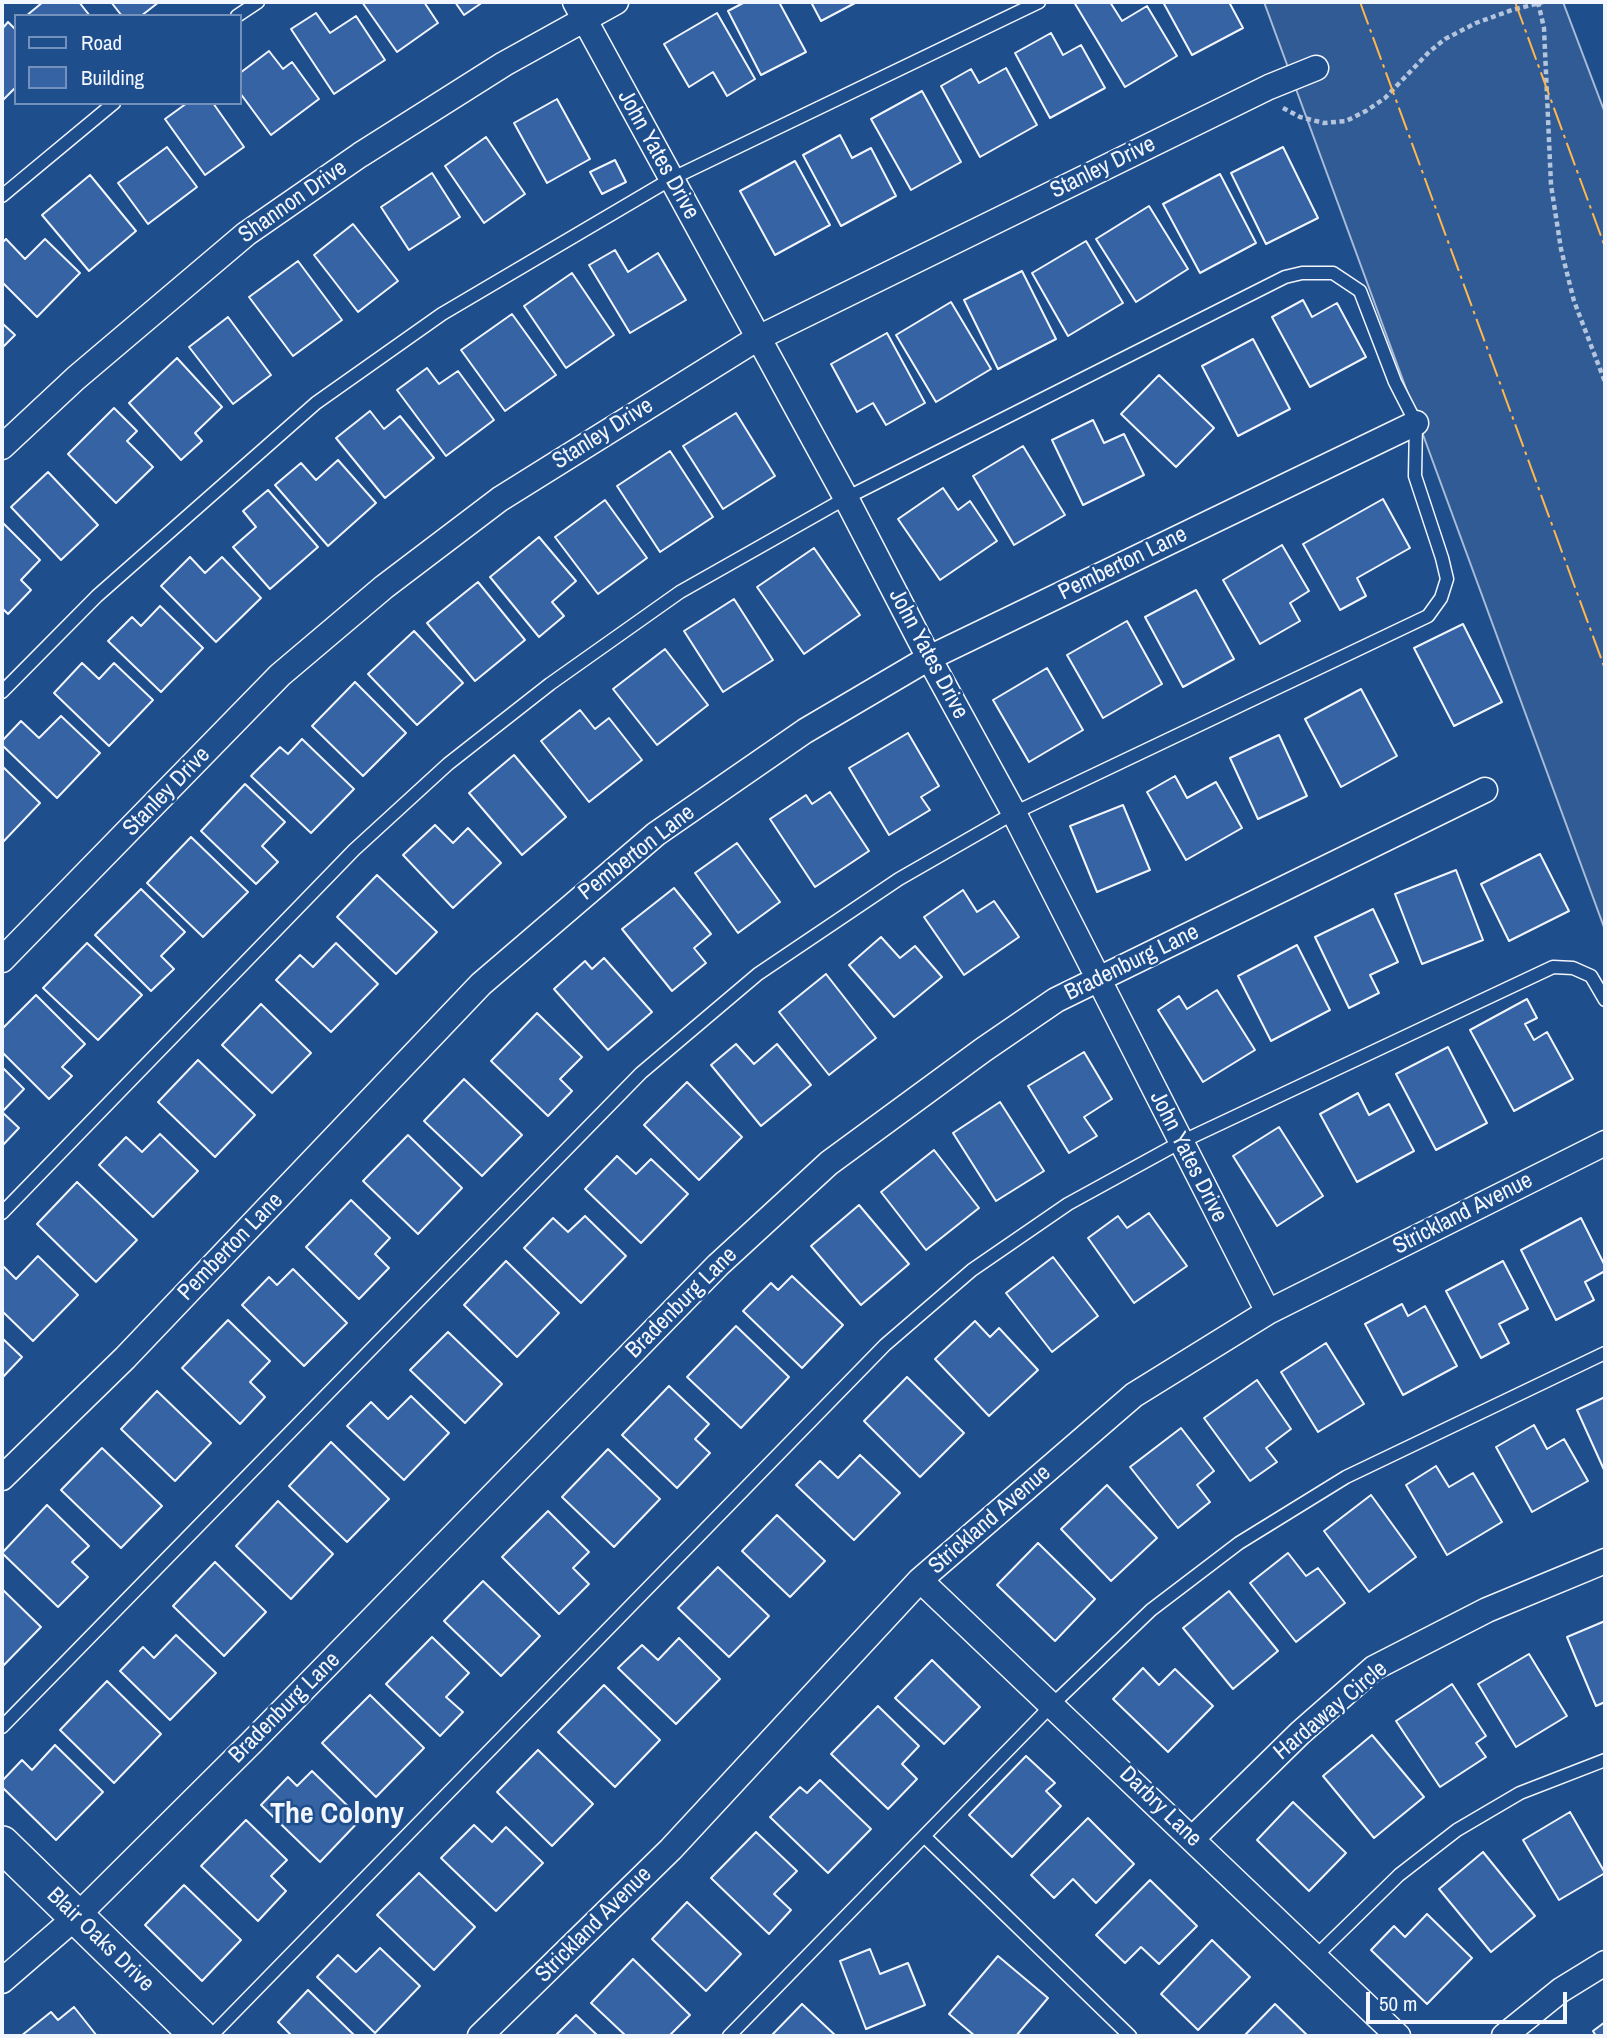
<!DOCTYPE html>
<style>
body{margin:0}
#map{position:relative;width:1607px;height:2038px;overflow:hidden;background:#1f4e8c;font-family:"Archivo Narrow",sans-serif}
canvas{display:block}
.frame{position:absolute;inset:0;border:4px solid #f2f6ff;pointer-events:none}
.legend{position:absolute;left:14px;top:14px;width:228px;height:91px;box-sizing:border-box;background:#1f4e8c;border:2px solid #7391ba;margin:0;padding:9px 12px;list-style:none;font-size:21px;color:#f2f6ff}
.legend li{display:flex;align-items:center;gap:14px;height:35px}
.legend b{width:35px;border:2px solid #7391ba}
.scale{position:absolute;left:1366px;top:1992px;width:201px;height:32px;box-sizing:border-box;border:4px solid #f2f6ff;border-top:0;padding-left:9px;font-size:21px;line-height:24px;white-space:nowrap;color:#f2f6ff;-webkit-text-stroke:5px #1f4e8c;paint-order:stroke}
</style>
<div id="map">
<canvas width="1607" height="2038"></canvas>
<div class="frame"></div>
<ul class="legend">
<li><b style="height:9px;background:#1f4e8c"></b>Road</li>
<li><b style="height:19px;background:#3563a3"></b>Building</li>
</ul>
<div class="scale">50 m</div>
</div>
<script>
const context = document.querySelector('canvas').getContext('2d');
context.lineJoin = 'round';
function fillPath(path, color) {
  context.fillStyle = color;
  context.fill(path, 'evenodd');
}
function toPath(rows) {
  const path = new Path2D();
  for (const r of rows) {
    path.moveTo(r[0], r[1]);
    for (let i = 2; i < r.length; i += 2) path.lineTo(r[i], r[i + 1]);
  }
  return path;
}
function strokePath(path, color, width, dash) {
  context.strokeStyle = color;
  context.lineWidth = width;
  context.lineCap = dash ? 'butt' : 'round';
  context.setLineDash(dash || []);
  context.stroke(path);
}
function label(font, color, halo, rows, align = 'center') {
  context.font = font + ' "Archivo Narrow",sans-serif';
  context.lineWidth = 5;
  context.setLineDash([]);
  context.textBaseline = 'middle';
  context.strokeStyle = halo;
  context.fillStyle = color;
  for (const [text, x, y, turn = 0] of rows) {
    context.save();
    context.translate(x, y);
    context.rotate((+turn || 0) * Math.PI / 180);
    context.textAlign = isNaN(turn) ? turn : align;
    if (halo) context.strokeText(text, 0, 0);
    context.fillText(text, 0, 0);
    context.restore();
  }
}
const built = toPath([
 [1264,2,1563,2,1605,113,1605,930,1264,2]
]);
const building = toPath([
 [43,2,79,2,90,16,26,16,43,2],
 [111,2,159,2,141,16,122,16,111,2],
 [362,2,424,2,438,23,397,52,362,2],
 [455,2,483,2,464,15,455,2],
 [745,2,779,2,806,52,761,75,728,11,745,2],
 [811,2,857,2,821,21,811,2],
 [1074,2,1110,2,1122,21,1147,6,1177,56,1125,87,1074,2],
 [1163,2,1229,2,1243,28,1192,55,1163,2],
 [316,13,330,33,356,16,385,60,334,94,291,29,316,13],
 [717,13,755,79,727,96,713,72,689,87,664,44,717,13],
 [8,22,16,30,16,87,2,101,2,29,8,22],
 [1051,33,1063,55,1081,45,1105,88,1050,118,1015,53,1051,33],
 [269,51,283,69,292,62,319,99,271,135,240,93,240,73,269,51],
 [1006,68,1037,125,980,157,941,86,971,69,979,83,1006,68],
 [922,91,961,162,911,190,871,119,922,91],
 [557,99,590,159,547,183,514,123,557,99],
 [187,103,213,103,244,147,205,175,165,119,187,103],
 [840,135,852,158,871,148,896,196,841,226,803,155,840,135],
 [486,137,525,194,484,223,445,166,486,137],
 [167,147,197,187,148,224,118,183,167,147],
 [1283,147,1318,218,1266,244,1231,173,1283,147],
 [615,160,626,182,602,194,590,172,615,160],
 [795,161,830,225,775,255,740,191,795,161],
 [432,173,460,217,409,250,381,207,432,173],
 [1220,174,1256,243,1200,273,1163,204,1220,174],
 [90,175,136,231,89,271,42,215,90,175],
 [1149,206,1188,269,1136,302,1096,239,1149,206],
 [353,224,398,281,358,312,314,255,353,224],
 [6,239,25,259,45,239,80,273,37,317,2,282,2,243,6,239],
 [1086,241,1123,303,1068,336,1032,273,1086,241],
 [615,250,628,272,658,253,686,300,630,333,589,265,615,250],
 [298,261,342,320,293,356,249,297,298,261],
 [1022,271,1056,339,998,369,964,300,1022,271],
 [572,273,614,335,566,368,524,306,572,273],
 [1303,300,1312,317,1337,303,1366,357,1310,387,1272,317,1303,300],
 [951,302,991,369,936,402,896,335,951,302],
 [512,314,556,375,505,411,461,350,512,314],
 [228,317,271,375,233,404,189,347,228,317],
 [2,323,15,335,2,348,2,323],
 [887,333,925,403,886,425,873,403,857,412,831,364,887,333],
 [1253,339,1290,409,1238,436,1202,366,1253,339],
 [177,358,222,407,195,433,202,441,181,460,129,403,177,358],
 [427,368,439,384,458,371,494,420,446,456,397,390,427,368],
 [1159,375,1214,428,1176,467,1121,414,1159,375],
 [114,408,137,431,127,441,153,467,116,503,68,454,114,408],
 [370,411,384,429,400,416,434,458,385,498,336,438,370,411],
 [736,413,775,476,723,509,683,446,736,413],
 [1093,420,1104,443,1124,434,1144,475,1083,505,1052,440,1093,420],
 [1023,446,1065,515,1014,545,973,476,1023,446],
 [670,451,713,517,660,552,617,486,670,451],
 [338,460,376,503,328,546,275,485,301,463,316,480,338,460],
 [48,472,98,525,61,560,11,507,48,472],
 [943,488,958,510,970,501,997,541,940,580,898,519,943,488],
 [268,490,318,547,270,589,233,547,256,527,243,511,268,490],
 [1383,499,1410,548,1357,578,1366,596,1340,610,1303,544,1383,499],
 [605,500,647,558,598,594,555,537,605,500],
 [2,522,40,560,21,580,31,590,8,614,2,608,2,522],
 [539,537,576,581,552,602,564,616,539,637,490,577,539,537],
 [1282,545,1309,591,1290,603,1300,621,1260,644,1223,580,1282,545],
 [814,548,860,615,804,654,757,587,814,548],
 [190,557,205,573,222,557,261,598,216,642,161,586,190,557],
 [478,582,525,640,475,681,427,623,478,582],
 [1196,590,1234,659,1183,687,1145,617,1196,590],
 [734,599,773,660,723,692,684,631,734,599],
 [160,606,203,648,161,692,108,641,132,617,141,626,160,606],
 [1127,621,1162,684,1103,718,1067,655,1127,621],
 [1463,624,1502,702,1454,726,1414,648,1463,624],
 [414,631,463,683,417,725,368,674,414,631],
 [665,649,708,705,657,745,613,689,665,649],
 [82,663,99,679,114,663,153,700,109,746,54,693,82,663],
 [1047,668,1083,730,1029,762,993,700,1047,668],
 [355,682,406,733,363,776,312,726,355,682],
 [1361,689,1397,756,1341,787,1305,719,1361,689],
 [580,710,595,729,609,718,642,760,589,802,541,741,580,710],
 [61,716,100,753,57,798,2,745,2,741,21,721,39,738,61,716],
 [908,733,939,786,921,797,930,810,889,835,849,768,908,733],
 [1279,735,1307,796,1258,819,1230,758,1279,735],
 [302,739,354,789,311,833,251,776,280,747,288,754,302,739],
 [514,755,566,817,522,855,469,793,514,755],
 [2,766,40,803,2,843,2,766],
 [1175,776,1187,798,1216,782,1242,828,1186,860,1147,792,1175,776],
 [245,784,285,822,262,846,278,862,256,884,201,831,245,784],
 [830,792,869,851,815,887,770,819,806,795,812,804,830,792],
 [1123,805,1150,870,1097,892,1070,826,1123,805],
 [435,825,453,843,468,828,501,863,453,908,403,855,435,825],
 [191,837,248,892,203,937,147,883,191,837],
 [737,843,780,902,738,933,695,873,737,843],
 [1540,854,1569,911,1509,941,1481,884,1540,854],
 [1456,870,1483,940,1422,964,1395,894,1456,870],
 [377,875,437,932,396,974,337,917,377,875],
 [674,888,711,934,694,948,706,963,672,991,622,929,674,888],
 [141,889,185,932,161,956,174,969,151,991,95,935,141,889],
 [963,890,977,912,994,901,1019,937,964,975,924,917,963,890],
 [1373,909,1398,962,1370,975,1379,993,1349,1008,1315,937,1373,909],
 [881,937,900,958,915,946,942,977,894,1017,849,965,881,937],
 [87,943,142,995,98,1040,43,988,87,943],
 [336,943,378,984,331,1032,276,980,300,955,313,967,336,943],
 [1297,945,1330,1010,1271,1041,1238,976,1297,945],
 [604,958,652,1012,608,1050,554,989,585,961,592,969,604,958],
 [826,974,876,1038,829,1075,779,1012,826,974],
 [1217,990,1255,1050,1203,1082,1158,1010,1179,996,1187,1009,1217,990],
 [36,995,85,1044,62,1067,72,1076,49,1099,2,1052,2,1029,36,995],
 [1527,999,1537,1018,1525,1024,1534,1040,1547,1032,1573,1079,1514,1111,1470,1030,1527,999],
 [261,1004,311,1053,272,1093,222,1045,261,1004],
 [537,1013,582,1057,560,1079,572,1091,548,1116,491,1061,537,1013],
 [736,1044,754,1064,777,1044,811,1085,761,1126,711,1065,736,1044],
 [1448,1047,1487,1123,1436,1150,1396,1074,1448,1047],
 [1084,1052,1112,1099,1084,1117,1097,1136,1069,1153,1028,1086,1084,1052],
 [198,1060,255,1115,215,1157,158,1102,198,1060],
 [2,1067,24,1089,2,1112,2,1067],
 [464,1079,522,1135,482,1176,424,1121,464,1079],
 [687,1082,742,1137,699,1180,644,1125,687,1082],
 [1358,1093,1369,1115,1389,1104,1414,1151,1357,1182,1320,1114,1358,1093],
 [1000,1102,1044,1171,996,1201,953,1133,1000,1102],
 [2,1112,19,1128,2,1146,2,1112],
 [1279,1127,1323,1196,1277,1226,1233,1156,1279,1127],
 [160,1134,198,1171,153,1217,99,1165,126,1137,142,1152,160,1134],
 [408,1135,462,1188,418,1234,363,1181,408,1135],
 [934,1150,979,1208,926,1250,881,1192,934,1150],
 [617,1156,636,1174,651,1159,688,1194,641,1243,585,1189,617,1156],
 [77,1182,137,1240,96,1282,37,1224,77,1182],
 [351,1200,390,1238,375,1254,389,1268,359,1299,306,1247,351,1200],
 [859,1205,909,1264,861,1305,811,1246,859,1205],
 [1149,1213,1187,1266,1134,1303,1088,1238,1118,1216,1127,1228,1149,1213],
 [585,1216,626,1256,581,1303,524,1248,553,1218,568,1232,585,1216],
 [1581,1218,1605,1266,1605,1271,1585,1282,1594,1300,1556,1320,1521,1250,1581,1218],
 [38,1256,78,1295,33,1341,2,1311,2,1265,16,1279,38,1256],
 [1053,1257,1098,1316,1052,1352,1006,1293,1053,1257],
 [506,1261,559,1313,517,1357,464,1305,506,1261],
 [1503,1261,1528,1309,1499,1324,1509,1343,1481,1358,1446,1291,1503,1261],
 [293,1269,347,1323,304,1366,242,1305,269,1277,277,1285,293,1269],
 [792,1276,843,1325,802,1368,743,1311,771,1283,778,1290,792,1276],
 [1402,1304,1408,1316,1425,1306,1457,1366,1403,1395,1365,1324,1402,1304],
 [228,1320,270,1361,250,1382,265,1397,240,1424,182,1368,228,1320],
 [975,1321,990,1337,999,1328,1038,1370,989,1416,935,1359,975,1321],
 [736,1326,789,1377,741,1428,687,1377,736,1326],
 [448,1332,502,1384,465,1423,410,1370,448,1332],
 [2,1338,22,1357,2,1378,2,1338],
 [1326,1343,1364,1404,1318,1432,1281,1372,1326,1343],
 [907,1377,964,1433,920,1477,864,1421,907,1377],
 [1257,1380,1291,1429,1266,1448,1277,1462,1250,1481,1204,1418,1257,1380],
 [669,1386,709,1424,695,1439,710,1453,677,1488,622,1435,669,1386],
 [157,1391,211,1443,175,1481,121,1429,157,1391],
 [411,1396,449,1433,404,1480,347,1426,371,1402,388,1419,411,1396],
 [1605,1397,1605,1472,1577,1410,1605,1397],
 [1534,1425,1547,1449,1564,1439,1588,1481,1532,1512,1496,1447,1534,1425],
 [1181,1428,1214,1471,1197,1485,1210,1502,1178,1528,1130,1467,1181,1428],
 [331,1442,389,1499,347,1542,289,1486,331,1442],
 [102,1448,162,1506,121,1548,61,1490,102,1448],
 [608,1449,660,1499,614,1547,562,1497,608,1449],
 [860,1455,900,1493,854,1540,796,1485,820,1461,838,1478,860,1455],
 [1436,1466,1449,1487,1473,1473,1502,1522,1447,1555,1406,1485,1436,1466],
 [1107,1485,1157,1538,1111,1581,1061,1529,1107,1485],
 [1371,1495,1416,1557,1369,1592,1324,1531,1371,1495],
 [278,1501,333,1554,291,1599,236,1546,278,1501],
 [47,1505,89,1546,72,1562,88,1577,58,1607,2,1553,47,1505],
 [548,1511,589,1552,573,1568,589,1584,559,1614,502,1557,548,1511],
 [777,1515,825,1561,790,1597,742,1551,777,1515],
 [1038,1543,1095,1599,1055,1641,997,1585,1038,1543],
 [1288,1553,1306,1576,1318,1568,1345,1603,1296,1642,1250,1583,1288,1553],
 [215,1562,266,1612,224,1656,173,1606,215,1562],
 [718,1567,769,1616,729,1657,678,1608,718,1567],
 [483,1581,540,1636,501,1676,444,1621,483,1581],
 [2,1589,41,1627,2,1667,2,1589],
 [1229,1591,1278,1651,1233,1689,1183,1628,1229,1591],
 [1605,1621,1605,1702,1596,1706,1567,1637,1605,1621],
 [176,1635,216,1673,170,1720,120,1671,143,1647,154,1658,176,1635],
 [432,1637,469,1673,446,1697,463,1712,440,1736,386,1684,432,1637],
 [679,1638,720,1679,676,1724,618,1668,642,1645,658,1660,679,1638],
 [1529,1654,1567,1716,1516,1747,1478,1684,1529,1654],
 [932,1660,980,1707,944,1744,895,1698,932,1660],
 [1143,1668,1159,1685,1175,1669,1213,1706,1168,1752,1113,1699,1143,1668],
 [107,1681,161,1734,114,1783,60,1730,107,1681],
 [1452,1684,1486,1736,1476,1743,1486,1757,1440,1787,1396,1721,1452,1684],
 [604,1685,660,1740,615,1787,558,1732,604,1685],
 [370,1695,424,1748,376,1797,322,1743,370,1695],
 [878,1706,919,1746,902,1764,917,1779,888,1809,831,1754,878,1706],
 [1372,1735,1424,1797,1374,1838,1323,1776,1372,1735],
 [55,1745,103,1792,56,1840,2,1787,2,1781,22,1760,32,1770,55,1745],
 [538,1750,593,1804,552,1846,497,1792,538,1750],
 [1026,1756,1055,1783,1046,1791,1061,1806,1012,1857,969,1815,1026,1756],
 [312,1771,361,1819,320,1862,261,1805,288,1777,297,1786,312,1771],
 [820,1780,871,1829,828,1873,770,1817,800,1787,807,1793,820,1780],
 [1293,1802,1346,1853,1309,1891,1257,1840,1293,1802],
 [1570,1812,1605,1873,1559,1900,1523,1840,1570,1812],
 [1088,1818,1134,1864,1096,1903,1073,1879,1054,1898,1031,1875,1088,1818],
 [246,1820,287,1860,271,1876,286,1891,258,1921,201,1866,246,1820],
 [474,1825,492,1842,506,1827,543,1863,496,1911,441,1858,474,1825],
 [756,1832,797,1871,774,1894,791,1910,769,1934,711,1878,756,1832],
 [1483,1852,1535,1916,1491,1952,1439,1889,1483,1852],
 [419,1873,475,1927,434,1970,377,1915,419,1873],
 [1150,1880,1197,1926,1159,1964,1141,1947,1125,1963,1096,1935,1150,1880],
 [184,1885,241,1940,202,1981,145,1925,184,1885],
 [687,1902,741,1954,706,1991,652,1939,687,1902],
 [1427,1914,1472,1958,1427,2004,1371,1950,1394,1926,1405,1937,1427,1914],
 [1212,1940,1250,1977,1198,2030,1161,1994,1212,1940],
 [380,1948,420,1986,375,2033,317,1977,338,1955,356,1972,380,1948],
 [870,1949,880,1974,908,1963,925,2005,866,2029,840,1961,870,1949],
 [998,1956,1048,1998,1016,2036,975,2036,949,2014,998,1956],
 [633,1959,690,2015,669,2036,626,2036,591,2003,633,1959],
 [308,1990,355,2036,292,2036,278,2022,308,1990],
 [802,2004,836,2036,771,2036,802,2004],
 [1275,2004,1308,2036,1244,2036,1275,2004],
 [74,2007,97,2036,21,2036,51,2012,58,2020,74,2007],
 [576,2015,598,2036,555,2036,576,2015],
 [1605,2022,1605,2036,1596,2036,1593,2031,1605,2022]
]);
const path = toPath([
 [1538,2,1544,28,1551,185,1561,249,1574,301,1605,382],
 [1283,108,1300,117,1324,123,1346,121,1366,111,1385,98,1429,52,1445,39,1476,23,1512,10,1543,2]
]);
const lane = toPath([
 [237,16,258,2],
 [2,196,114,103],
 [2,692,97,596,316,403,442,314,671,179,1039,2],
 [2,1213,354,850,448,764,550,684,680,592,846,498,1285,277,1302,273,1333,273,1360,291,1395,382,1416,423,1415,476,1442,558,1447,579,1441,598,1428,616,1014,813,899,879,758,974,641,1073,2,1727],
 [924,1836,1130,2036],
 [1316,1956,1399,1875,1457,1830,1520,1793,1605,1760],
 [211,2036,885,1345,972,1270,1068,1204,1181,1142,1553,967,1573,968,1591,976,1605,1000],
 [729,2036,1052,1705,1151,1610,1239,1543,1346,1477,1605,1353]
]);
const street = toPath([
 [575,2,846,498,929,658,1014,813,1268,1312],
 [2,447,76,378,246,234,360,155,504,64,616,2],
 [2,960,280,675,384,587,500,499,758,338,1269,87,1316,68],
 [2,1478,125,1358,481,984,656,834,805,731,929,658,1416,423],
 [920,1580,1398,2036],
 [1193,1838,1300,1733,1374,1668,1487,1610,1605,1561],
 [2,1981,76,1917,252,1742,718,1265,829,1163,983,1050,1056,1000,1485,790],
 [480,2036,671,1849,920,1580,1134,1395,1268,1312,1605,1143],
 [1504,2036,1561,1990,1605,1963]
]);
const secondary = toPath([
 [2,1844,199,2036]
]);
const power = toPath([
 [1360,2,1605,669],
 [1515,2,1605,247]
]);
const streetNames = [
 ["John Yates Drive",658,155,61],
 ["Stanley Drive",1103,168,-26],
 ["Shannon Drive",293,202,-35],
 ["Stanley Drive",603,434,-32],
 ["Pemberton Lane",1123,564,-26],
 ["John Yates Drive",928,654,62],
 ["Stanley Drive",167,792,-46],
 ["Pemberton Lane",637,853,-38],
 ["Bradenburg Lane",1132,963,-26],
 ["John Yates Drive",1188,1157,63],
 ["Strickland Avenue",1463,1214,-27],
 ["Pemberton Lane",231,1247,-46],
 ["Bradenburg Lane",682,1303,-45],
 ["Strickland Avenue",990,1520,-41],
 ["Bradenburg Lane",285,1708,-45],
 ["Hardaway Circle",1331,1711,-40],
 ["Darbry Lane",1160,1807,44],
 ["Strickland Avenue",594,1925,-45],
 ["Blair Oaks Drive",100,1940,44]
];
const districtNames = [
 ["The Colony",337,1815]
];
fillPath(built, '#305b95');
strokePath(built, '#a8bbd7', 2);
fillPath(building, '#3563a3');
strokePath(building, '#f2f6ff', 2);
strokePath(lane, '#f2f6ff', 15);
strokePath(street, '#f2f6ff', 27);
strokePath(secondary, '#f2f6ff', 38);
strokePath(path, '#b3c4dc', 4.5, [5, 3.5]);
strokePath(lane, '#1f4e8c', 12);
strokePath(street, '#1f4e8c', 24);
strokePath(secondary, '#1f4e8c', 35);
strokePath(power, '#ffb74d', 2, [24, 5, 3.5, 5]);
label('23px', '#f2f6ff', '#1f4e8c', streetNames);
label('bold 30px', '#f2f6ff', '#1f4e8c', districtNames);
</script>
